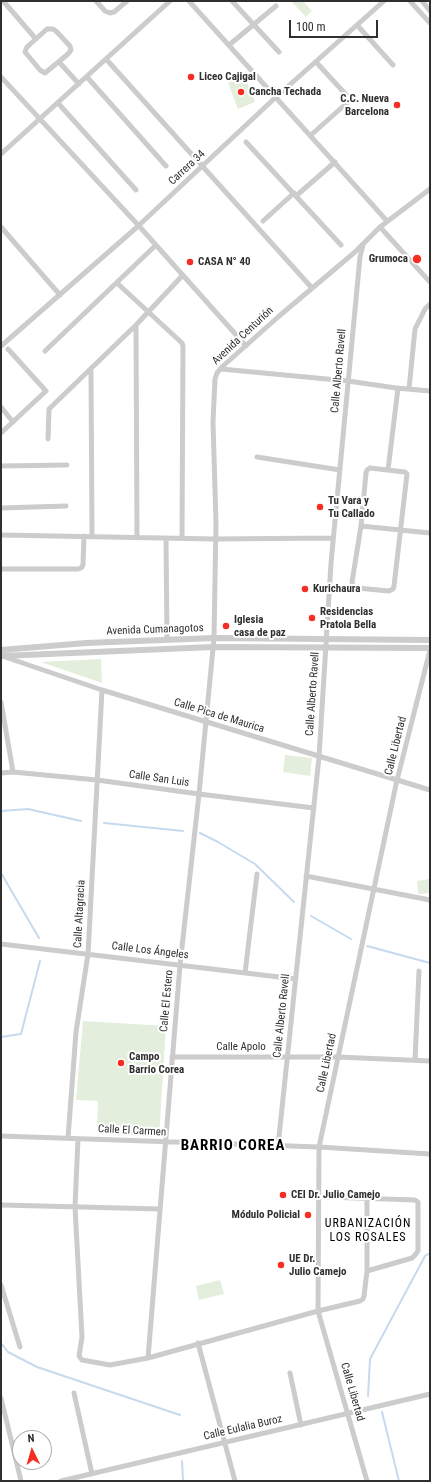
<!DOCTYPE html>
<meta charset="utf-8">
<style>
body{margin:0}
#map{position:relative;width:431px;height:1482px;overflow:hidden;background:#fff;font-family:"Roboto Condensed",sans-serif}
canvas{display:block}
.frame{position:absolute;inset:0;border:2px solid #2f2f2f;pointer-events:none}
.north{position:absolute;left:12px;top:1430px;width:40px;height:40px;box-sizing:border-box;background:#fff;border:1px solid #acacac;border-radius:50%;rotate:355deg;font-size:11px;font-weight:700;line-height:16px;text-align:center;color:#2f2f2f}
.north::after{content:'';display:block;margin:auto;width:14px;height:18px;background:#f62d22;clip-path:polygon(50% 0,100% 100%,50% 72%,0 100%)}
.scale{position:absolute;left:289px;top:20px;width:89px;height:18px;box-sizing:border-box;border:2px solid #2f2f2f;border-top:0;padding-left:5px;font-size:12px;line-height:14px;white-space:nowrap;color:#2f2f2f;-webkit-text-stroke:3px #fff;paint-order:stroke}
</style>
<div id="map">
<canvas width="431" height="1482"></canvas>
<div class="frame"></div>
<div class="north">N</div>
<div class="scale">100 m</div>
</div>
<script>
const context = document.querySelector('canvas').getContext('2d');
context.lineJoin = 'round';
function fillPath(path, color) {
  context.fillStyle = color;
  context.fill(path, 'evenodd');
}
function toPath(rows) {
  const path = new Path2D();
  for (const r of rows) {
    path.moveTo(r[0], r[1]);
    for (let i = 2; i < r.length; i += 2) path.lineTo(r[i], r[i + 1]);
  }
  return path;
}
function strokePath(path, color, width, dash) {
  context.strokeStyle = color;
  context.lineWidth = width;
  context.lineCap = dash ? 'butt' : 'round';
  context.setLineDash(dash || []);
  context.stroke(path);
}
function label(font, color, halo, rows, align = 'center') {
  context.font = font + ' "Roboto Condensed",sans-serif';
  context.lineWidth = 4;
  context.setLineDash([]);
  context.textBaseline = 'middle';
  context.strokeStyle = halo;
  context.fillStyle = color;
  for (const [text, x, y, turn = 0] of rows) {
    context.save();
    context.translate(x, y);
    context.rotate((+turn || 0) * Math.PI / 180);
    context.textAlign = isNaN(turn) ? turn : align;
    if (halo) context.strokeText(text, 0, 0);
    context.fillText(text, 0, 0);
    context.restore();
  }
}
const green = toPath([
 [291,1,303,1,312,11,306,17],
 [245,76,255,102,238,109,228,83],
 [101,659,102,683,41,662],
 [285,755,312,758,310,776,283,772],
 [430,879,430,893,418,894,417,881],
 [83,1021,166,1026,159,1137,97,1133,98,1101,76,1100],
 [220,1280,224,1294,199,1300,196,1286]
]);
const stream = toPath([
 [1,811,28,809,81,821],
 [104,823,183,831],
 [200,833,218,842,255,864,294,902],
 [1,873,39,938],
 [311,916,351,939],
 [367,946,430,963],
 [1,1037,21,1034,40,961],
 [1,1343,8,1352,37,1367,180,1415],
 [368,1396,370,1359,425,1256,430,1253],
 [382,1412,399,1481],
 [182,1461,183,1481]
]);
const minor = toPath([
 [96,1,105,11,110,13,114,12,127,1],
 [189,1,387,221],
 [232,1,279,52],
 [410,1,430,23],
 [422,1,430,11],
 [4,2,36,39],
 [357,25,393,65],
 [47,29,53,29,56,31,70,46,71,50,68,54,45,73,40,70,25,52,27,47,47,29],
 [229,45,276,6],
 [106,59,312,288],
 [59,62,79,84],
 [1,77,139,226,246,346],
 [87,77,166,166],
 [58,103,136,190],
 [311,135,348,102,350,99,316,62],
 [246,142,341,245],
 [1,154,170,1],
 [296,196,335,162],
 [263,221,294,193],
 [1,227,60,295],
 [380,227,430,282],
 [117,283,182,343,183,346,182,538],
 [136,325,137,537],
 [1,346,136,228,276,97,384,1],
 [45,351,156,245],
 [221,369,348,381,396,388,430,391],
 [91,370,92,536],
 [409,389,415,329,425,309,430,304],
 [1,407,13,422],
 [1,433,46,391,8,349],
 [48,439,49,409,136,325,183,275],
 [257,457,340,470],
 [1,466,67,465],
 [370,468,405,472,407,474,394,586,393,589,389,591,357,588,353,586,352,582,361,526,366,473,367,470,370,468],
 [388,470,398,388],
 [1,508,66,506],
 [361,526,430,533],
 [1,535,215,539,333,538],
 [166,538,167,639],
 [1,569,78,569,81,568,83,565,84,536],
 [5,657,102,690,430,790],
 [1,702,13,772],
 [1,773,13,772,97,780,199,794,314,808],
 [306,876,430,900],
 [1,944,296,979],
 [245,973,257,874],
 [172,1057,338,1057,430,1061],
 [415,1060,419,971],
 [1,1136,319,1147,430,1154],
 [68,1138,76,1032,88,954,102,690],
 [78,1139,75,1207,82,1337,79,1356,82,1360,110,1365,148,1358,318,1311,360,1301,363,1299,364,1296,367,1271,367,1198],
 [278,1146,319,757,331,563,360,257,363,245],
 [325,1197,415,1200,418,1202,418,1251,415,1255,412,1258,367,1271],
 [1,1205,160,1209],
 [1,1285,20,1347],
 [198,1343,235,1481],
 [148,1358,180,965,199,794,214,638,216,523,213,422,215,379,217,373,223,366,278,317,355,252,380,227,430,189],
 [290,1373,301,1425],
 [74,1393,92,1474],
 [1,1398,21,1481],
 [61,1481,430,1394],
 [367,1481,318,1311,319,1147,397,780,430,650]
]);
const tertiary = toPath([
 [1,650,86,643,214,638,430,640],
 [1,656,213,647,430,648]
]);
const markers = [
 [191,77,4,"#f62d22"],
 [241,92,4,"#f62d22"],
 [397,105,4,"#f62d22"],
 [417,259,5,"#f62d22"],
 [190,262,4,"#f62d22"],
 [320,507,4,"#f62d22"],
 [305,589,4,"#f62d22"],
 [312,618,4,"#f62d22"],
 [226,626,4,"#f62d22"],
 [121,1063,4,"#f62d22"],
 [283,1195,4,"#f62d22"],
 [308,1215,4,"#f62d22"],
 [281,1265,4,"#f62d22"]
];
const poiNames = [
 ["Liceo Cajigal",199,77],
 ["Cancha Techada",249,92],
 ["C.C. Nueva",389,99,"right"],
 ["Barcelona",389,112,"right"],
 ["Grumoca",408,259,"right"],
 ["CASA N° 40",198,262],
 ["Tu Vara y",328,501],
 ["Tu Callado",328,514],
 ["Kurichaura",313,589],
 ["Residencias",320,612],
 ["Pratola Bella",320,625],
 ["Iglesia",234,620],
 ["casa de paz",234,633],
 ["Campo",129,1057],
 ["Barrio Corea",129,1070],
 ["CEI Dr. Julio Camejo",291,1195],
 ["Módulo Policial",300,1215,"right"],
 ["UE Dr.",289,1259],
 ["Julio Camejo",289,1272]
];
const streetNames = [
 ["Carrera 34",187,168,-43],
 ["Avenida Centurión",243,336,-43],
 ["Calle Alberto Ravell",339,371,-85],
 ["Avenida Cumanagotos",155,630,-2],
 ["Calle Alberto Ravell",313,694,-86],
 ["Calle Pica de Maurica",219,716,17],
 ["Calle Libertad",396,746,-76],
 ["Calle San Luis",159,779,8],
 ["Calle Altagracia",80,914,-87],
 ["Calle Los Ángeles",150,951,7],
 ["Calle El Estero",167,1001,-85],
 ["Calle Alberto Ravell",282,1016,-84],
 ["Calle Apolo",241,1047],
 ["Calle Libertad",327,1063,-78],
 ["Calle El Carmen",132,1131,3],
 ["Calle Libertad",352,1392,74],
 ["Calle Eulalia Buroz",243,1428,-13]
];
const neighbourhoodNames = [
 ["URBANIZACIÓN",368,1224],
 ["LOS ROSALES",368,1238]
];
const districtNames = [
 ["BARRIO COREA",233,1146]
];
fillPath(green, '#e3eedc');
strokePath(stream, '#c6daef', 2);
strokePath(minor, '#ccc', 5);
strokePath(tertiary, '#ccc', 6);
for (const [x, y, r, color] of markers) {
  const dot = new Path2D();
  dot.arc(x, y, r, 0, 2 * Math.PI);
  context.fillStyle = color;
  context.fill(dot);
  strokePath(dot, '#fff', 1.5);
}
label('bold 11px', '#2f2f2f', '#fff', poiNames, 'left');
label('11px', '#2f2f2f', '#fff', streetNames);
context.letterSpacing = '1px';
label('12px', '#000', '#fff', neighbourhoodNames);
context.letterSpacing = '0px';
context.letterSpacing = '1px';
label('bold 15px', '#000', '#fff', districtNames);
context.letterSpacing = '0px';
</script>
